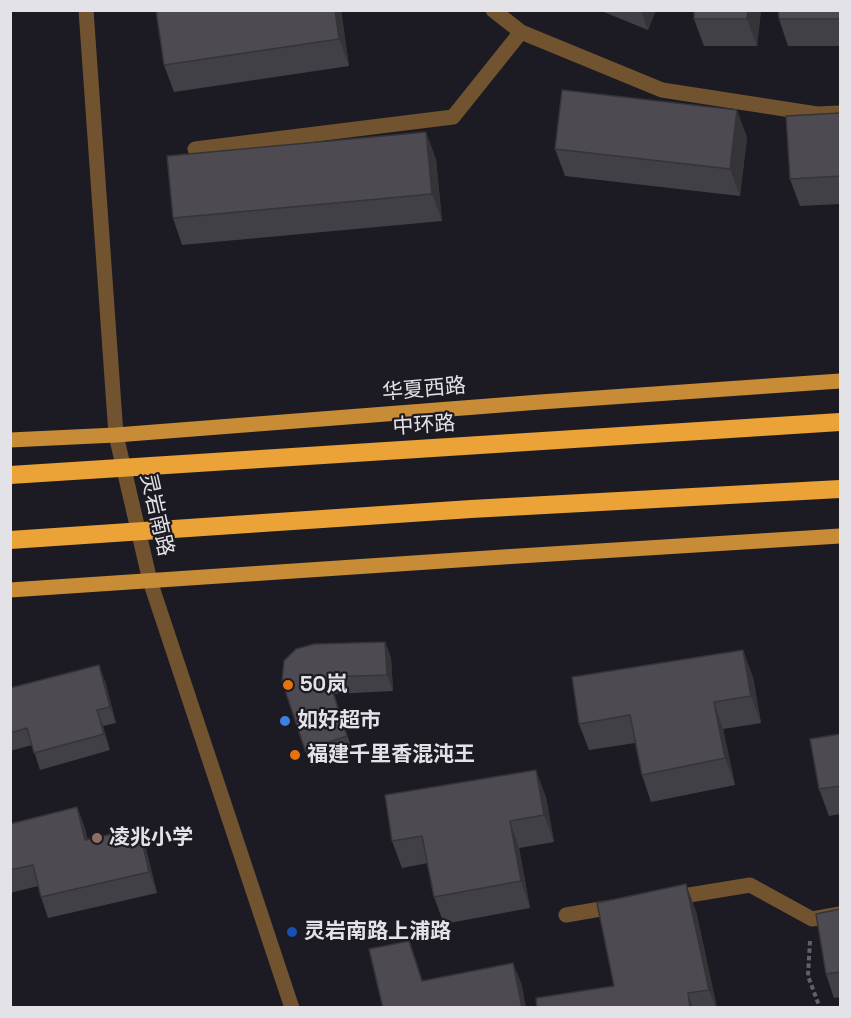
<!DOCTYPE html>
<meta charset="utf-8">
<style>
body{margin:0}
#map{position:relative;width:851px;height:1018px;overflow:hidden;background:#1c1b23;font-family:"Space Grotesk",sans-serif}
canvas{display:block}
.frame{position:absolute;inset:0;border:12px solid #e2e2e7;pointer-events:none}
</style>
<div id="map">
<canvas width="851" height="1018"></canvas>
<div class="frame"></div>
</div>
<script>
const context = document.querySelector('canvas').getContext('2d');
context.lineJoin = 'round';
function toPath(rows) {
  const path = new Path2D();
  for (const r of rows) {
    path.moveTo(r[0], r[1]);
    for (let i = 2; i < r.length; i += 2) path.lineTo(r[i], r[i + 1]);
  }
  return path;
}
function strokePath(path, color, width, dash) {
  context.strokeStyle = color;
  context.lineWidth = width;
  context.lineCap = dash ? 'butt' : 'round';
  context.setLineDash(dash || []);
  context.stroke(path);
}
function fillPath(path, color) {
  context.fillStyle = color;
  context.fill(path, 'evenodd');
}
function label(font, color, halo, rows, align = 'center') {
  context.font = font + ' "Space Grotesk","Noto Sans SC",sans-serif';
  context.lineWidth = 4.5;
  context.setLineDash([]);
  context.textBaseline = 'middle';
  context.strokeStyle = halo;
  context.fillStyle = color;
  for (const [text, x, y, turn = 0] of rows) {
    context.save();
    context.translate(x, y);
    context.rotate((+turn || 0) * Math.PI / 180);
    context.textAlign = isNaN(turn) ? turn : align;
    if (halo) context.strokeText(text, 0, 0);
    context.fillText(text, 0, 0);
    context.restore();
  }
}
const path = toPath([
 [810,941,808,976,820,1008]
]);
const minor = toPath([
 [86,10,116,435,150,581,292,1008],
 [493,10,521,32,662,90,817,114,840,113],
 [195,149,453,117,521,32],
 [671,898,750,885,812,919,840,914],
 [566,915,618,906]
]);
const major = toPath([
 [10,440,116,435,540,402,840,381],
 [10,590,503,557,840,536]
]);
const highwayBridge = toPath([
 [10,475,840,422],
 [10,540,471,509,840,489]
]);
const wall = toPath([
 [156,10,341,10,349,66,174,92,164,65],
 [599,10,656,10,648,30],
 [761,10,757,46,704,46,694,19],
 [840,10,840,46,788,46,779,19],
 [840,113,840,204,800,206,790,179],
 [747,137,740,196,565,176,555,149],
 [436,159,442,221,182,245,173,218],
 [385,642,391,658,393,691,334,694,353,753,311,766,305,750,284,661],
 [753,677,761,723,723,729,735,785,651,802,642,775,635,743,589,750,579,724],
 [105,681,116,723,103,726,110,750,40,770,32,745,10,751,10,688],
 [840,734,840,814,829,816,819,789],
 [546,797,554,842,519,848,530,908,444,924,434,897,428,863,402,868,392,841],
 [77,807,85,828,87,840,146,849,157,893,48,918,41,897,38,886,10,893,10,824],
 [840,909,840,997,834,998,826,974],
 [696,911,717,1008,537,1008,614,986]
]);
const shadedWall = toPath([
 [335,10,341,10,349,66,339,39],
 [641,10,656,10,648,30],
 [748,10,761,10,757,46,747,19],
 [737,110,747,137,740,196,730,169],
 [426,132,436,159,442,221,432,194],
 [385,642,391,658,393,691,387,675],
 [743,650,753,677,761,723,751,696],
 [99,665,105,681,116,723,110,707],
 [714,702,723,729,735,785,725,758],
 [97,710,103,726,110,750,104,734],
 [536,770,546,797,554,842,544,815],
 [77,807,85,828,93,861,85,840],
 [510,821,519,848,530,908,521,881],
 [139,828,146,849,157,893,149,872],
 [686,884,696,911,717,1008,716,1008,709,990],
 [409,941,417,963,430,1003,422,981],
 [513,963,522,985,526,1008,522,1008],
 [688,993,693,1008,690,1008]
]);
const building = toPath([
 [156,10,335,10,339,39,164,65,156,10],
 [694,10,748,10,747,19,694,19,694,10],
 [778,10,840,10,840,19,779,19,778,10],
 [562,90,737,110,730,169,555,149,562,90],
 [840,113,840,176,790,179,786,116,840,113],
 [426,132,432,194,173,218,167,156,426,132],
 [385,642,387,675,328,677,347,736,305,750,282,681,284,661,296,649,314,644,385,642],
 [743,650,751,696,714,702,725,758,642,775,630,715,579,724,572,677,743,650],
 [99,665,110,707,97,710,104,734,34,753,27,728,10,733,10,688,99,665],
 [840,734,840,786,819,789,810,739,840,734],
 [536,770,544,815,510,821,521,881,434,897,422,836,392,841,385,795,536,770],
 [77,807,85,840,139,828,149,872,41,897,33,865,10,870,10,824,77,807],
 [686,884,709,990,688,993,690,1008,537,1008,536,998,614,986,597,903,686,884],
 [840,909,840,972,826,974,816,914,840,909],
 [409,941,422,981,513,963,522,1008,383,1008,369,949,409,941]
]);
const markers = [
 [288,685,6,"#e8710a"],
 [285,721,6,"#3f7fe0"],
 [295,755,6,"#e8710a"],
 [97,838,6,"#8d6e63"],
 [292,932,6,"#1a4fb4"]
];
const streetNames = [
 ["华夏西路",424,390,-5],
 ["中环路",424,426,-4],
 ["灵岩南路",156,515,77]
];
const poiNames = [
 ["50岚",300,685],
 ["如好超市",297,721],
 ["福建千里香混沌王",307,755],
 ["凌兆小学",109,838],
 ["灵岩南路上浦路",304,932]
];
strokePath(path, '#626168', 4, [4.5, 3]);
strokePath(minor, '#71542f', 15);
strokePath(major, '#c88c36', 15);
strokePath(highwayBridge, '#eba236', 18);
fillPath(wall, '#424047');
fillPath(shadedWall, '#363439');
fillPath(building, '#4d4a52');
strokePath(building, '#363439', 1.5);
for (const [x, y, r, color] of markers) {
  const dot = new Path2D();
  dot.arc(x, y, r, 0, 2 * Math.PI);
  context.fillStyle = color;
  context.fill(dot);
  strokePath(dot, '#1c1b23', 2);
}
label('21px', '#e2e2e7', '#1c1b23', streetNames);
label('bold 21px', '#e2e2e7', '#1c1b23', poiNames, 'left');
</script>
